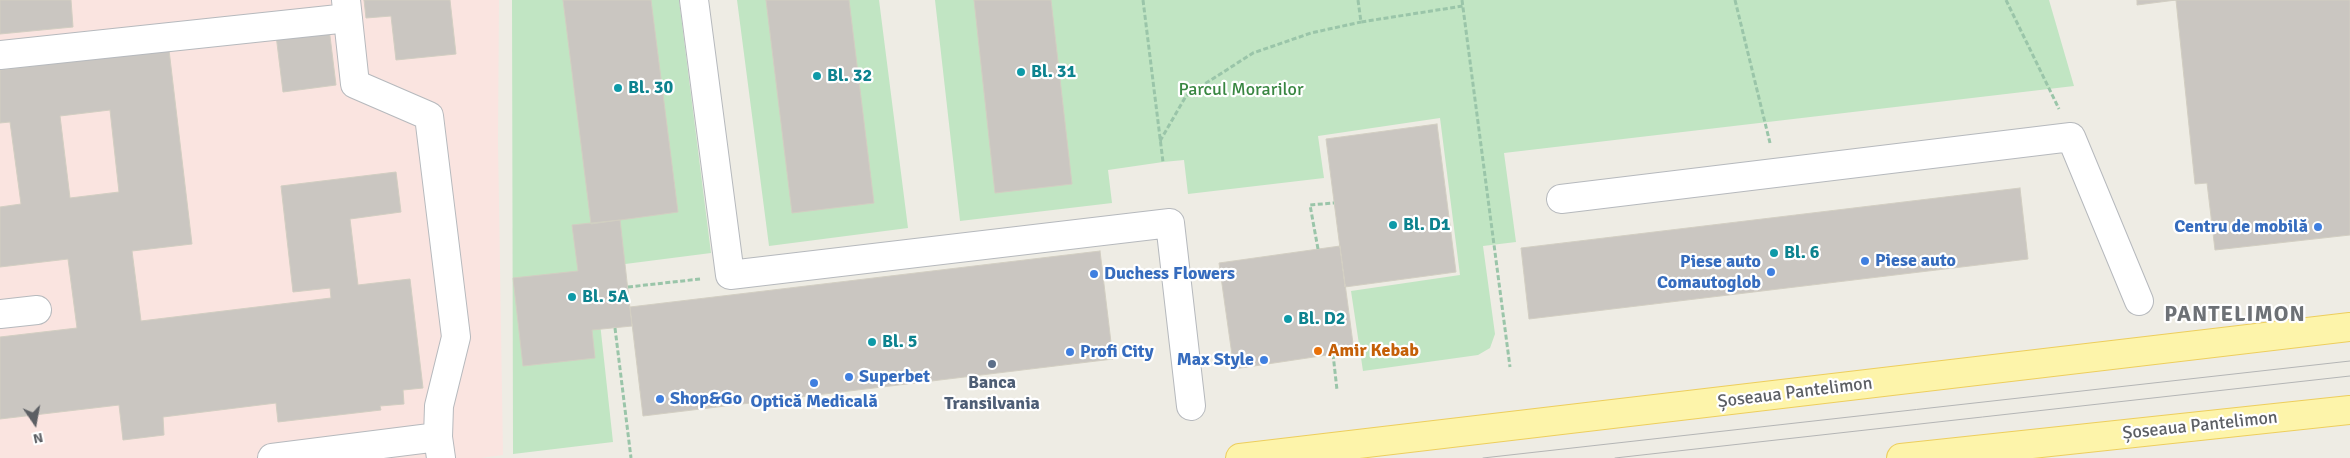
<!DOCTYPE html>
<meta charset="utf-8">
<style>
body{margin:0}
#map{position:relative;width:2350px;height:458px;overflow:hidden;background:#eeece4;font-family:Signika,sans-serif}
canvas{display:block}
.north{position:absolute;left:10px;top:398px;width:50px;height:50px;-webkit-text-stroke:4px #fff;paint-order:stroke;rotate:168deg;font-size:14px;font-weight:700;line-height:20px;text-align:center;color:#5c5f64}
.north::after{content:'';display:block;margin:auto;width:18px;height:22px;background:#5c5f64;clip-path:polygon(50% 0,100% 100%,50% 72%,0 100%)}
</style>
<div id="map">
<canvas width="2350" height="458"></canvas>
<div class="north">N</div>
</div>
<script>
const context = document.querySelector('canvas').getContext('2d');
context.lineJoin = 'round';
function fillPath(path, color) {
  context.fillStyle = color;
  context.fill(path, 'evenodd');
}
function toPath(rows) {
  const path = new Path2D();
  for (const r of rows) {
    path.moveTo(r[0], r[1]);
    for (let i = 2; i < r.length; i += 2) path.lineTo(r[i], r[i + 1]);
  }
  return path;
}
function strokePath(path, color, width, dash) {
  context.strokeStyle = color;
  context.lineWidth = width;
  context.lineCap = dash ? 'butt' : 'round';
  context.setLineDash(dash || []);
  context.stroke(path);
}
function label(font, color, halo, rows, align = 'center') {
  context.font = font + ' Signika,sans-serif';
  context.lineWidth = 4.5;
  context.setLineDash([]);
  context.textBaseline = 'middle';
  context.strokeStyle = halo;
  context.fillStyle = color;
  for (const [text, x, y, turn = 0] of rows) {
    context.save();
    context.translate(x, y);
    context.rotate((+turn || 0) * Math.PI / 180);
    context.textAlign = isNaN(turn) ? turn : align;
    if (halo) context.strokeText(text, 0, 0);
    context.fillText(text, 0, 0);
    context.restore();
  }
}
const medical = toPath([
 [0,0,499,0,498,141,503,455,481,458,0,458]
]);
const green = toPath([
 [512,0,679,0,711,253,594,268,613,442,513,454],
 [737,0,879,0,908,228,769,246],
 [935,0,2049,0,2074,86,1504,153,1516,242,1483,246,1495,334,1490,348,1478,355,1363,371,1351,291,1460,275,1440,118,1318,136,1324,178,1188,194,1184,160,1163,162,1108,170,1112,203,960,221]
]);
const building = toPath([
 [0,0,71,0,73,27,0,34,0,0],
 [364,0,450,0,456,54,396,60,391,16,366,18,364,0],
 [563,0,651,0,678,212,591,224,563,0],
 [766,0,849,0,874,203,792,213,766,0],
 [974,0,1051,0,1072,184,995,193,974,0],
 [2137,0,2350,0,2350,235,2215,250,2207,183,2195,184,2176,0,2137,5,2137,0],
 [329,28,336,85,283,92,276,35,329,28],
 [169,50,192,244,132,251,141,321,331,298,330,288,293,292,281,186,396,172,401,212,350,219,358,285,410,279,423,388,403,390,404,404,380,406,381,410,278,422,276,403,163,417,164,435,123,440,119,405,0,419,0,337,77,328,68,259,0,267,0,207,21,204,10,122,0,123,0,70,169,50],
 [110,110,119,192,70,198,60,116,110,110],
 [1437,124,1456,272,1345,287,1326,139,1437,124],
 [2020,188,2028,259,1529,319,1521,248,2020,188],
 [620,220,632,326,592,330,595,358,523,366,513,278,578,271,572,225,620,220],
 [1340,246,1354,351,1234,369,1219,263,1340,246],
 [1100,251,1113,359,643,416,630,307,1100,251]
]);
const path = toPath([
 [1143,0,1163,162],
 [1358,0,1361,22,1463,6],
 [1462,0,1510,367],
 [1735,0,1770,143],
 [2006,0,2059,109],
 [1160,141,1186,96,1253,53,1311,33,1361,22],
 [1318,249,1310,205,1334,203],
 [628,287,700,279],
 [615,328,631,458],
 [1333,354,1337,390]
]);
const minor = toPath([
 [346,0,355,84,429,116,456,337,439,406,438,437,441,458],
 [694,0,730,275,1170,223,1191,406],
 [0,55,348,18],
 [1561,199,2071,137,2139,301],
 [0,314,37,310],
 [272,458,438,437]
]);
const major = toPath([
 [1240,458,2350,327],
 [1901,458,2350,410]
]);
const tram = toPath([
 [1483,458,2350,361],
 [1615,458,2350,376]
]);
const markers = [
 [1021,72,5,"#0f9aa8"],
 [817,76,5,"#0f9aa8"],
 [618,88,5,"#0f9aa8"],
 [1393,225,5,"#0f9aa8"],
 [2318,227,5,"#3f7fe0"],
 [1774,253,5,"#0f9aa8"],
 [1865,261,5,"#3f7fe0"],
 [1771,272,5,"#3f7fe0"],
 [1094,274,5,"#3f7fe0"],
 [572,297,5,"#0f9aa8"],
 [1288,319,5,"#0f9aa8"],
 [872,342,5,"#0f9aa8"],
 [1318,351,5,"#e8710a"],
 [1070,352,5,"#3f7fe0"],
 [1264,360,5,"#3f7fe0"],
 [992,364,5,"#5c6f8a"],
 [849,377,5,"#3f7fe0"],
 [814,383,5,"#3f7fe0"],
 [660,399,5,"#3f7fe0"]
];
const cultureNames = [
 ["Bl. 31",1031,72],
 ["Bl. 32",827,76],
 ["Bl. 30",628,88],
 ["Bl. D1",1403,225],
 ["Bl. 6",1784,253],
 ["Bl. 5A",582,297],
 ["Bl. D2",1298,319],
 ["Bl. 5",882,342]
];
const parkNames = [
 ["Parcul Morarilor",1241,90]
];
const shopNames = [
 ["Centru de mobilă",2308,227,"right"],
 ["Piese auto",1875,261],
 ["Piese auto",1761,262,"right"],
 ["Comautoglob",1761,283,"right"],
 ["Duchess Flowers",1104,274],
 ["Profi City",1080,352],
 ["Max Style",1254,360,"right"],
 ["Superbet",859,377],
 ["Shop&Go",670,399],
 ["Optică Medicală",814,402,"center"]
];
const foodNames = [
 ["Amir Kebab",1328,351]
];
const serviceNames = [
 ["Banca",992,383],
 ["Transilvania",992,404]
];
const streetNames = [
 ["Șoseaua Pantelimon",1795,393,-7],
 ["Șoseaua Pantelimon",2200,426,-6]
];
const districtNames = [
 ["PANTELIMON",2235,315]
];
fillPath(medical, '#fae4e0');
fillPath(green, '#c1e5c3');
fillPath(building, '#cac6c1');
strokePath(building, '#d2cec2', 1);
strokePath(minor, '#b6b9bd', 30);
strokePath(major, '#edce5d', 30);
strokePath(path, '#9ac5a9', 3, [5, 2.5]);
strokePath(minor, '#fff', 28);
strokePath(major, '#fdf4aa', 28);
strokePath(tram, '#b4b5b5', 1);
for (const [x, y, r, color] of markers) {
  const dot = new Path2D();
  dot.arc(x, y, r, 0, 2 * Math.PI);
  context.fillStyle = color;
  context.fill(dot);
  strokePath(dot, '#fff', 2);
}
label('bold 18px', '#0d838f', '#fff', cultureNames, 'left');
label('18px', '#388641', '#fff', parkNames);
label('bold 18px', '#366cbe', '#fff', shopNames, 'left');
label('bold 18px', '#c56008', '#fff', foodNames, 'left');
label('bold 18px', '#4e5e75', '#fff', serviceNames);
label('18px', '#5c5f64', '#fff', streetNames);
context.letterSpacing = '1px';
label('bold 22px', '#6d7176', '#fff', districtNames);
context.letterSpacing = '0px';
</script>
